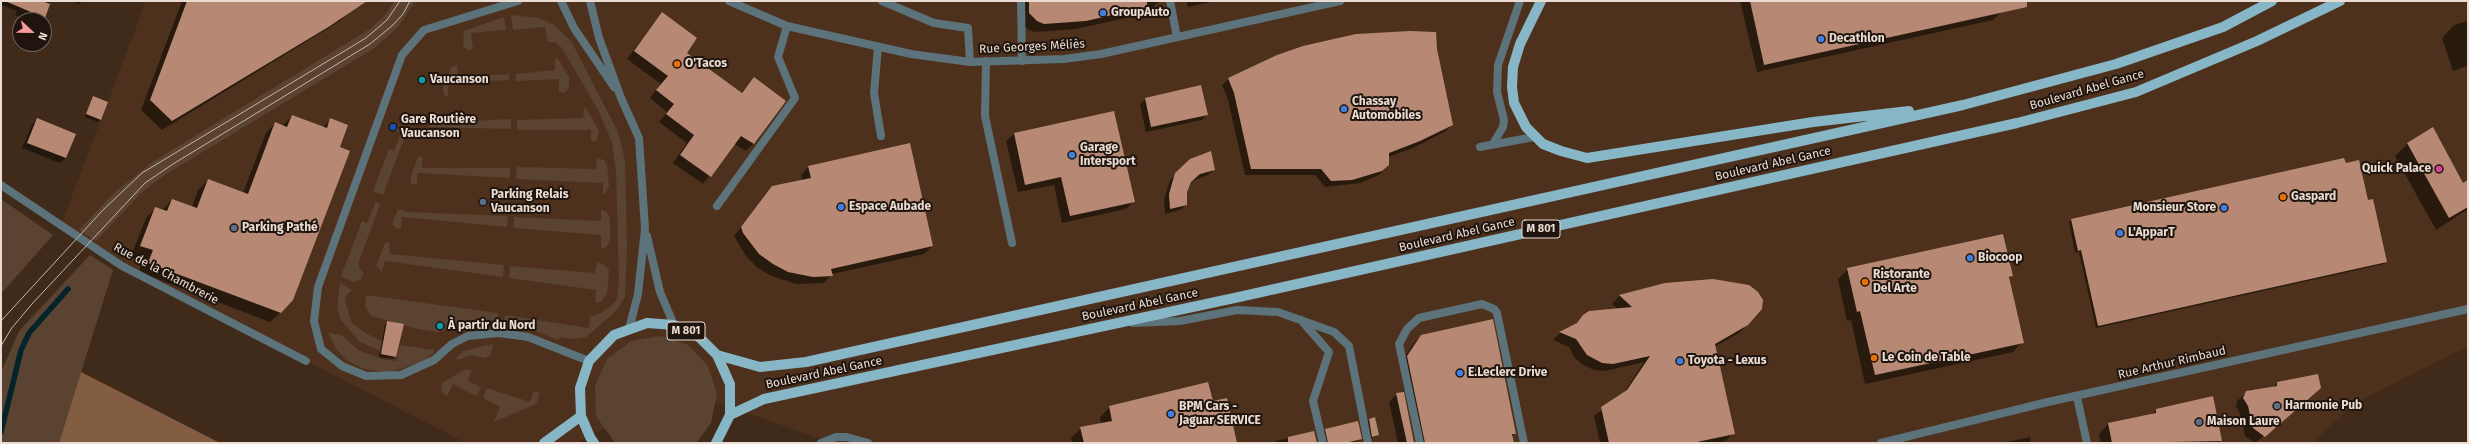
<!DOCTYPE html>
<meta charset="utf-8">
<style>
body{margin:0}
#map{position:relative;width:2469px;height:444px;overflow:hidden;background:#402a1a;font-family:"Fira Sans",sans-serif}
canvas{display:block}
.frame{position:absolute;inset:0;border:2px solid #eadcd2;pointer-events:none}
.north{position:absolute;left:12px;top:12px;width:40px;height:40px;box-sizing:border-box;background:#1f150e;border:1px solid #70655c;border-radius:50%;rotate:112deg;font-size:11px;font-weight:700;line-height:16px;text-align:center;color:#eadcd2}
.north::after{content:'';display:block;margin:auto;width:14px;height:18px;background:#f59b9e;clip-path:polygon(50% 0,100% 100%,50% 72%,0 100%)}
</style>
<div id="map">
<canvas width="2469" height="444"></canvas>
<div class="frame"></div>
<div class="north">N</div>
</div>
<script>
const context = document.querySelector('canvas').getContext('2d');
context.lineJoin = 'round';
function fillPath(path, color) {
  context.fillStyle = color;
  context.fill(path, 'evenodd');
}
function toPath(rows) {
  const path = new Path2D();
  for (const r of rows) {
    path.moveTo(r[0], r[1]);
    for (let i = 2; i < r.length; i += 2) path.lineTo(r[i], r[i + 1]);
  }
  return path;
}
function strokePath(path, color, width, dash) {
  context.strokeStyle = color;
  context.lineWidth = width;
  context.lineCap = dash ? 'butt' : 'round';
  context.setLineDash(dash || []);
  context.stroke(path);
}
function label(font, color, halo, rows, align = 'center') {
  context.font = font + ' "Fira Sans",sans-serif';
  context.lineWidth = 4;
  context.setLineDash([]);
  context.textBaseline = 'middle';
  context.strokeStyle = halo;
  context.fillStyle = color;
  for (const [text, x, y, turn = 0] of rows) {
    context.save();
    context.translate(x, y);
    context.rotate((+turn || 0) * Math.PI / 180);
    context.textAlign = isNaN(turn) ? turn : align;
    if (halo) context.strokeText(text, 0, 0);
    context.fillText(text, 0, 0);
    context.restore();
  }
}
const built = toPath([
 [146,1,2468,1,2468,346,2355,403,2312,443,833,443,682,391,575,443,466,443,122,266,61,225]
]);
const green = toPath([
 [395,1,415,1,398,27,373,49,163,176,140,194,96,241,79,230,113,194,154,161,370,29,384,16],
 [511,15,539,18,554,25,571,41,618,132,625,160,627,247,625,296,617,310,586,337,574,339,560,337,558,340,531,329,504,324,505,315,589,328,590,317,601,313,613,304,617,299,619,279,616,170,612,142,598,110,562,48,555,42,548,42,545,27,513,30],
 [504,17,506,30,471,33,473,49,468,50,463,46,464,31],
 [555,58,558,59,569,77,569,86,565,93,559,92,559,79,516,81,516,74,555,70],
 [457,65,458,77,509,74,509,80,448,83,448,96,444,95,443,89,451,67],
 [585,106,599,131,596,141,591,141,591,130,517,130,517,120,583,118],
 [438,111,439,123,511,119,511,129,428,127,434,113],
 [399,124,408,128,383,195,373,191,389,149,394,151,401,133,396,131],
 [422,156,422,168,510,168,510,178,417,173,417,185,411,184,411,176,418,157],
 [597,158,604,160,607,165,609,187,605,194,603,194,603,183,516,179,517,167,596,169],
 [1,199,53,235,1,294],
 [376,201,380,205,359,261,359,269,364,273,360,280,353,282,341,276,362,221,367,223],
 [398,209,407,212,508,216,507,227,402,217,401,228,398,229,392,224],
 [601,210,607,212,610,218,610,242,605,248,601,248,601,235,514,228,514,217,601,221],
 [389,242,390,254,504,265,503,277,385,261,382,272,376,266,385,243],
 [90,255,113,270,59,443,1,443,2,370,19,331],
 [597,262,605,265,609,270,607,294,601,302,595,302,596,290,509,278,510,266,595,273],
 [340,283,352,290,347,294,345,301,352,323,365,333,384,342,382,352,360,342,341,320,337,309],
 [366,295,498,313,497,324,479,323,437,332,418,329,371,316,365,306],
 [328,333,342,335,358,350,382,359,396,361,400,345,434,350,434,353,424,360,398,370,387,372,364,369,346,360,337,350],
 [660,336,688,345,708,366,717,394,711,423,696,443,615,443,596,416,595,386,607,359,631,341],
 [493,344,491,355,485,358,472,355,458,360,456,358,463,351],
 [466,369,472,371,468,381,481,387,476,396,453,384,447,396,441,392,442,383],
 [487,388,530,402,534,391,540,393,536,404,494,422,500,407,483,398]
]);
const forest = toPath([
 [81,372,220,443,59,443]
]);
const shadow = toPath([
 [1,1,50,1,41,20,27,20,15,15,17,11,1,5],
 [71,1,82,1,79,4],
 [182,1,361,1,340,21,162,130,141,110],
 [1020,1,1159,1,1148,13,1076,29,1035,32,1029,30,1020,22],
 [1186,1,1216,1,1188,7],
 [1740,1,1999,1,2001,12,1993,20,1757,72],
 [662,13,685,53,741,93,754,78,753,144,746,151,734,144,703,184,673,163,687,143,659,122,667,112,650,98,661,84,627,59],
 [2468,21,2468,66,2453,71,2442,38,2454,25],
 [1229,79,1452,124,1446,131,1413,148,1388,157,1385,169,1379,175,1360,183,1325,187,1315,175,1245,175,1228,100,1222,85],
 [1201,86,1207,114,1202,120,1146,132,1140,104,1145,99],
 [93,97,100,120,98,122,85,117],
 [1114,112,1134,201,1126,209,1062,223,1054,185,1018,192,1006,141,1014,134],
 [292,116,322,128,330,120,280,313,270,322,139,272,143,260,131,256,146,218,156,208,162,210,172,200,192,207,198,190,208,180,243,193,266,133,275,123,282,126],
 [37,120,66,158,60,163,22,148,32,125],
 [2433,129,2463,185,2468,189,2468,209,2436,230,2395,156,2407,144],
 [1191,160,1214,170,1208,175,1192,181,1186,192,1186,205,1180,210,1165,214,1164,200,1170,180],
 [2344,160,2367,202,2386,262,2384,264,2096,328,2079,252,2075,253,2069,222,2071,220],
 [808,167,932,246,924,254,832,274,824,283,796,284,772,276,758,268,746,256,734,236,773,187,802,180,801,175],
 [1848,269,2012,276,2009,279,2022,342,2013,352,1865,384,1851,320,1847,321,1838,279],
 [1665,284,1748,324,1739,333,1714,347,1733,433,1726,441,1717,443,1600,443,1594,416,1623,394,1644,362,1605,371,1594,370,1583,365,1574,357,1569,347,1553,340,1560,333,1574,326,1583,316,1618,309,1612,304,1619,296],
 [387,322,396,357,393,359,379,357,385,324],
 [1421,336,1515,433,1512,437,1513,443,1417,443,1400,365,1413,344],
 [2277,383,2312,395,2255,443,2245,436,2240,414,2236,406,2237,401,2251,389,2259,391,2273,388],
 [1397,394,1413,443,1398,443,1389,402],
 [1212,402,1236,443,1072,443,1071,438,1081,428,1101,424,1100,417,1110,407],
 [2156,410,2221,441,2219,443,2101,443,2099,434,2108,424,2151,415],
 [1369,420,1378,435,1370,439,1367,422],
 [1326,430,1361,439,1351,443,1326,443,1323,432],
 [1314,432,1316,443,1274,443,1276,441],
 [2030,437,2031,443,2006,443,2007,442]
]);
const stream = toPath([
 [1,432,21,350,29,333,68,289]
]);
const building = toPath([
 [5,1,42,1,50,4,45,18],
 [187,1,367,1,330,26,172,121,150,100],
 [1029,1,1147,1,1147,7,1086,21,1044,24,1037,21,1029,13],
 [1750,1,2027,1,2027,7,1764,65],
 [662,12,697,38,687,53,742,93,754,77,786,101,754,144,741,136,711,177,680,155,694,135,666,114,674,104,656,90,668,76,634,51],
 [1410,31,1436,32,1437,49,1453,125,1420,141,1389,153,1389,165,1382,171,1352,180,1331,181,1321,169,1251,169,1234,93,1228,78,1277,55,1303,46,1356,34],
 [1201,85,1208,115,1151,127,1145,98],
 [93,96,108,102,101,120,86,114],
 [1114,111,1135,202,1070,216,1061,177,1025,185,1014,133],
 [292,115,327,128,330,118,348,125,340,147,350,151,293,300,281,313,148,263,153,250,140,246,155,207,167,211,172,199,197,208,208,179,248,194,275,122,287,127],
 [37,118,76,134,66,158,27,143],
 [2433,127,2463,183,2468,180,2468,207,2449,218,2407,143],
 [910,143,933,246,831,269,833,276,813,277,788,272,773,264,759,254,743,233,741,227,772,186,811,178,808,166],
 [1211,151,1215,170,1200,174,1191,182,1187,192,1187,205,1170,209,1169,194,1175,173,1190,159],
 [2344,158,2346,163,2359,160,2368,200,2373,199,2387,262,2098,326,2081,250,2078,251,2071,219],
 [2003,234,2013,276,2009,277,2024,343,1875,375,1860,311,1857,312,1847,268],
 [1713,279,1749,285,1758,292,1763,300,1762,309,1748,325,1715,344,1735,434,1692,443,1609,443,1601,407,1627,390,1650,356,1613,364,1602,363,1587,355,1576,339,1559,332,1577,323,1583,315,1589,311,1632,307,1619,295,1665,283],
 [1493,319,1516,434,1512,434,1514,443,1425,443,1407,356,1421,335],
 [387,321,404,324,396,357,381,354],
 [2318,374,2321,388,2265,437,2253,428,2248,406,2243,398,2246,391,2277,386,2277,382],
 [1208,382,1213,401,1227,398,1237,443,1084,443,1080,427,1112,421,1109,406],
 [1404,392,1414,443,1407,443,1396,393],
 [2213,396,2222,441,2112,443,2108,423,2156,413,2156,409],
 [1375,417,1379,435,1372,437,1369,419],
 [1358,421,1362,439,1345,443,1328,443,1325,429],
 [1314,431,1317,443,1288,443,1288,437]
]);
const service = toPath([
 [518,1,424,30,402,55,318,287,314,321,321,349,342,366,366,376,401,375,434,360,452,344,468,336,499,333,528,337,589,361],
 [882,1,934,23,968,28,970,62],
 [1021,1,1022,61],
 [1170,1,1177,37],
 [878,47,874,93,881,136],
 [986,61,985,116,1012,243],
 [1493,144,1503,127,1504,120,1497,92,1498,65,1520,1],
 [1480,147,1534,137],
 [717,206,795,98,778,57,787,26],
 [1301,320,1329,352,1313,401,1323,443],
 [1133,323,1180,321,1237,310,1278,312,1334,332,1349,346,1368,443],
 [1420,443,1399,344,1407,329,1419,318,1482,304,1494,309,1497,313,1524,443]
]);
const minor = toPath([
 [561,1,574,28,614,87],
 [590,1,599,38,621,98,639,138,645,229,638,294,629,329],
 [1,185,122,266,306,361],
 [647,236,660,292,674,325],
 [2077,397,2087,443],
 [821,443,836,437,847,437,868,443],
 [1881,443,2048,402,2468,309]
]);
const tertiary = toPath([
 [729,1,787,26,911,54,970,62,1064,59,1101,54,1340,1]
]);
const primary = toPath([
 [1541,1,1520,44,1513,67,1512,87,1514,103,1526,127,1543,144,1561,151,1587,158,1813,122,1909,111],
 [717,355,760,367,806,362,1963,105,2116,64,2223,27,2272,1],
 [730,415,764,399,1239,297,2017,123,2136,92,2257,41,2340,1],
 [544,443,581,416],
 [594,443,590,437,581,416,580,388,589,361,614,335,647,323,674,325,699,337,717,355,730,384,730,415,716,443]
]);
const tram = toPath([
 [1,321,103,210,142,173,366,38,387,20,400,1],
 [1,346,11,329,31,305,145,183,173,164,370,44,393,25,403,14,410,1]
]);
const markers = [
 [1103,13,4,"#3f7fe0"],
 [1821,39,4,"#3f7fe0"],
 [677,64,4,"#e8710a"],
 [422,80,4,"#0f9aa8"],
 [1344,109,4,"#3f7fe0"],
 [393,127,4,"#1a4fb4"],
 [1072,155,4,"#3f7fe0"],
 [2439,169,4,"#d1479c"],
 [2283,197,4,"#e8710a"],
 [483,202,4,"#5c6f8a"],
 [841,207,4,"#3f7fe0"],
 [2224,208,4,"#3f7fe0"],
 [234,228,4,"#5c6f8a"],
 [2120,233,4,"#3f7fe0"],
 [1970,258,4,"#3f7fe0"],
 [1865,282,4,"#e8710a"],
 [440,326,4,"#0f9aa8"],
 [1874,358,4,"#e8710a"],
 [1680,361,4,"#3f7fe0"],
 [1460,373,4,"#3f7fe0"],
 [2277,406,4,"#5c6f8a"],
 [1171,414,4,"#3f7fe0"],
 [2199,422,4,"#5c6f8a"]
];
const shields = [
 [1541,229,38],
 [686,331,38]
];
const shieldNames = [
 ["M 801",1541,229],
 ["M 801",686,331]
];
const poiNames = [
 ["GroupAuto",1111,13],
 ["Decathlon",1829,39],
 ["O'Tacos",685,64],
 ["Vaucanson",430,80],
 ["Chassay",1352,102],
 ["Automobiles",1352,116],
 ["Gare Routière",401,120],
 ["Vaucanson",401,134],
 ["Garage",1080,148],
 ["Intersport",1080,162],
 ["Quick Palace",2431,169,"right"],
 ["Parking Relais",491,195],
 ["Vaucanson",491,209],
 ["Gaspard",2291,197],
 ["Espace Aubade",849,207],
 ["Monsieur Store",2216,208,"right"],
 ["Parking Pathé",242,228],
 ["L'ApparT",2128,233],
 ["Biocoop",1978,258],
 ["Ristorante",1873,275],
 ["Del Arte",1873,289],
 ["À partir du Nord",448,326],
 ["Le Coin de Table",1882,358],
 ["Toyota - Lexus",1688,361],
 ["E.Leclerc Drive",1468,373],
 ["Harmonie Pub",2285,406],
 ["BPM Cars -",1179,407],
 ["Jaguar SERVICE",1179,421],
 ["Maison Laure",2207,422]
];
const streetNames = [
 ["Rue Georges Méliès",1032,47,-3],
 ["Boulevard Abel Gance",2087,90,-16],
 ["Boulevard Abel Gance",1773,164,-13],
 ["Boulevard Abel Gance",1457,235,-13],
 ["Rue de la Chambrerie",166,274,28],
 ["Boulevard Abel Gance",1140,305,-12],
 ["Rue Arthur Rimbaud",2172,363,-13],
 ["Boulevard Abel Gance",824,373,-12]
];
fillPath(built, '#4d311c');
fillPath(green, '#5b4332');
fillPath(forest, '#835d41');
fillPath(shadow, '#0007');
strokePath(stream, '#03242a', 5.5);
fillPath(building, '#b78974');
strokePath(service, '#5d737b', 8);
strokePath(minor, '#5d737b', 8);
strokePath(tertiary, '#5d737b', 8);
strokePath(primary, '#87b6c6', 10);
strokePath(tram, '#c5b5aa', 1);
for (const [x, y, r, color] of markers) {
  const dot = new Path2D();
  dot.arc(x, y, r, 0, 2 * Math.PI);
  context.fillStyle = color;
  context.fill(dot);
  strokePath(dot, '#1f150e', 1.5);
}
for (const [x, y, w] of shields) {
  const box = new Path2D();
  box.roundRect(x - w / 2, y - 9, w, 18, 3);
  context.fillStyle = '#1f150e';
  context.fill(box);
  strokePath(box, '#eadcd2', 1);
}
label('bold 11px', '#eadcd2', null, shieldNames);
label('bold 12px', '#eadcd2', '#1f150e', poiNames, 'left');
label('12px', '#eadcd2', '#1f150e', streetNames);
</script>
